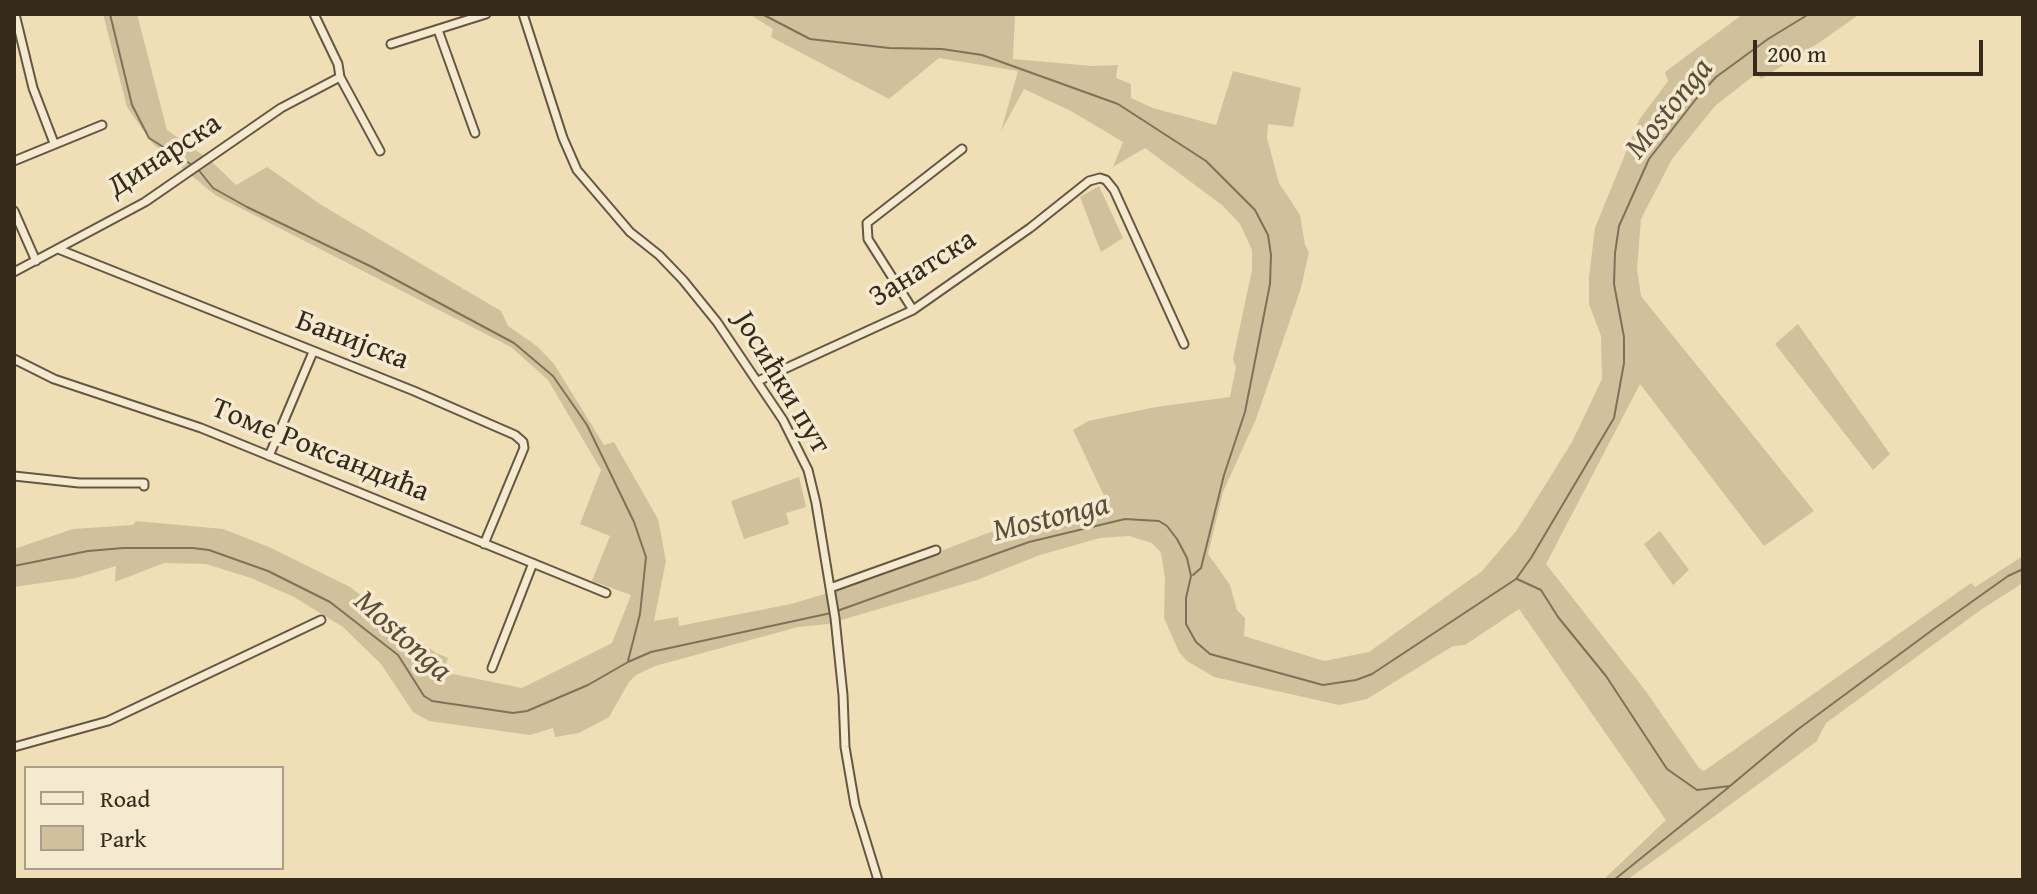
<!DOCTYPE html>
<meta charset="utf-8">
<style>
body{margin:0}
#map{position:relative;width:2037px;height:894px;overflow:hidden;background:#f0deb6;font-family:"Gentium Book Plus",serif}
canvas{display:block}
.frame{position:absolute;inset:0;border:16px solid #362b1b;pointer-events:none}
.legend{position:absolute;left:24px;top:766px;width:260px;height:104px;box-sizing:border-box;background:#f5ead0;border:2px solid #a99e88;margin:0;padding:10px 14px;list-style:none;font-size:24px;color:#362b1b}
.legend li{display:flex;align-items:center;gap:16px;height:40px}
.legend b{width:40px;border:2px solid #a99e88}
.scale{position:absolute;left:1753px;top:40px;width:230px;height:36px;box-sizing:border-box;border:4px solid #362b1b;border-top:0;padding-left:10px;font-size:24px;line-height:28px;white-space:nowrap;color:#362b1b;-webkit-text-stroke:6px #f5ead0;paint-order:stroke}
</style>
<div id="map">
<canvas width="2037" height="894"></canvas>
<div class="frame"></div>
<ul class="legend">
<li><b style="height:10px;background:#f5ead0"></b>Road</li>
<li><b style="height:22px;background:#d0c09c"></b>Park</li>
</ul>
<div class="scale">200 m</div>
</div>
<script>
const context = document.querySelector('canvas').getContext('2d');
context.lineJoin = 'round';
function fillPath(path, color) {
  context.fillStyle = color;
  context.fill(path, 'evenodd');
}
function toPath(rows) {
  const path = new Path2D();
  for (const r of rows) {
    path.moveTo(r[0], r[1]);
    for (let i = 2; i < r.length; i += 2) path.lineTo(r[i], r[i + 1]);
  }
  return path;
}
function strokePath(path, color, width, dash) {
  context.strokeStyle = color;
  context.lineWidth = width;
  context.lineCap = dash ? 'butt' : 'round';
  context.setLineDash(dash || []);
  context.stroke(path);
}
function label(font, color, halo, rows, align = 'center') {
  context.font = font + ' "Gentium Book Plus",serif';
  context.lineWidth = 7;
  context.setLineDash([]);
  context.textBaseline = 'middle';
  context.strokeStyle = halo;
  context.fillStyle = color;
  for (const [text, x, y, turn = 0] of rows) {
    context.save();
    context.translate(x, y);
    context.rotate((+turn || 0) * Math.PI / 180);
    context.textAlign = isNaN(turn) ? turn : align;
    if (halo) context.strokeText(text, 0, 0);
    context.fillText(text, 0, 0);
    context.restore();
  }
}
const green = toPath([
 [103,14,137,14,167,130,210,160,236,185,267,167,323,206,501,311,508,326,537,346,554,364,604,445,614,442,658,519,666,561,654,621,678,617,679,626,791,604,841,589,996,530,1030,520,1108,504,1073,430,1088,421,1156,407,1230,397,1236,367,1233,359,1252,270,1252,250,1240,224,1222,205,1145,148,1113,167,1123,142,1071,111,1024,89,1001,131,1018,71,939,58,889,99,771,37,773,29,749,14,1015,14,1013,59,1092,66,1118,65,1116,78,1131,84,1131,98,1153,108,1216,125,1233,71,1301,88,1293,127,1268,124,1267,138,1279,183,1300,215,1305,245,1309,252,1301,288,1256,419,1223,492,1208,554,1230,585,1237,610,1245,618,1244,636,1324,661,1369,652,1482,571,1517,530,1572,442,1602,379,1601,336,1589,304,1589,277,1595,228,1639,120,1668,81,1665,72,1743,14,1860,14,1820,42,1761,79,1757,73,1715,106,1672,159,1641,219,1637,269,1641,296,1814,511,1764,546,1640,384,1546,564,1645,690,1699,768,1704,771,1971,583,1975,587,2023,556,2023,583,1982,609,1826,723,1816,742,1627,880,1603,880,1666,820,1519,609,1465,645,1453,646,1367,699,1339,705,1214,677,1187,661,1179,652,1164,618,1165,578,1161,553,1152,543,1129,536,1100,538,1040,555,977,580,828,624,798,627,655,666,636,675,629,682,609,717,579,733,555,737,553,728,530,735,429,721,413,712,381,664,343,627,294,597,251,578,206,564,164,563,115,582,116,566,76,578,14,587,14,549,73,529,133,525,136,521,223,529,269,547,350,587,436,653,448,658,443,672,522,688,612,643,631,595,592,581,610,536,580,524,601,470,548,380,511,347,215,195,152,143,127,107],
 [1099,186,1123,238,1101,252,1080,197],
 [1798,324,1890,454,1873,470,1775,344],
 [799,477,806,507,786,513,789,524,744,539,731,501],
 [1660,531,1689,570,1673,585,1644,544]
]);
const stream = toPath([
 [110,14,132,105,149,138,192,165],
 [762,14,810,39,889,48,942,49,982,55,1118,104,1206,161,1255,210,1268,235,1271,255,1270,284,1245,412,1224,475,1201,568,1193,575],
 [197,168,213,188,247,207,372,267,514,343,553,376,587,425,634,522,646,557,640,614,628,661],
 [14,566,88,551,123,548,193,548,209,550,268,571,330,602,398,655,424,696,432,701,513,713,527,711,588,685,628,662,651,652,831,613],
 [1517,579,1541,590,1558,617,1606,676,1667,769,1697,790,1730,786,1797,730,1935,628,2008,576,2023,569],
 [837,611,1029,542,1125,519,1159,521,1167,526,1177,539,1187,558,1191,576,1186,598,1186,624,1196,642,1210,654,1323,685,1356,680,1372,674,1516,579,1531,558,1614,418,1624,363,1624,337,1614,284,1615,253,1619,226,1649,159,1696,99,1716,77,1768,39,1809,14],
 [1614,880,1729,787]
]);
const street = toPath([
 [15,14,33,88,54,143],
 [314,14,338,64,340,77,380,151],
 [523,14,563,138,577,170,630,232,659,255,683,280,717,322,783,420,808,470,816,503,835,618,843,695,845,747,855,805,878,880],
 [438,30,475,133],
 [391,44,486,14],
 [14,161,102,125],
 [14,211,36,261],
 [58,249,414,391,515,435,523,442,524,448,484,544],
 [14,272,145,202,281,108,340,77],
 [913,310,868,239,867,223,962,149],
 [14,359,54,379,201,428,606,593],
 [758,381,913,310,1030,228,1089,181,1100,178,1106,180,1114,190,1184,344],
 [269,456,313,352],
 [14,476,79,483,144,483,144,486],
 [830,588,936,550],
 [492,668,533,563],
 [14,747,108,721,321,620]
]);
const streetNames = [
 ["Динарска",165,156,-33],
 ["Занатска",923,269,-32],
 ["Банијска",352,341,21],
 ["Јосићки пут",781,383,59],
 ["Томе Роксандића",320,451,22]
];
const waterNames = [
 ["Mostonga",1670,109,-51],
 ["Mostonga",1051,519,-14],
 ["Mostonga",402,637,42]
];
fillPath(green, '#d0c09c');
strokePath(stream, '#807258', 2);
strokePath(street, '#645842', 11);
strokePath(street, '#f5ead0', 7);
label('30px', '#362b1b', '#f5ead0', streetNames);
label('italic 32px', '#5b4e3a', '#f5ead0', waterNames);
</script>
